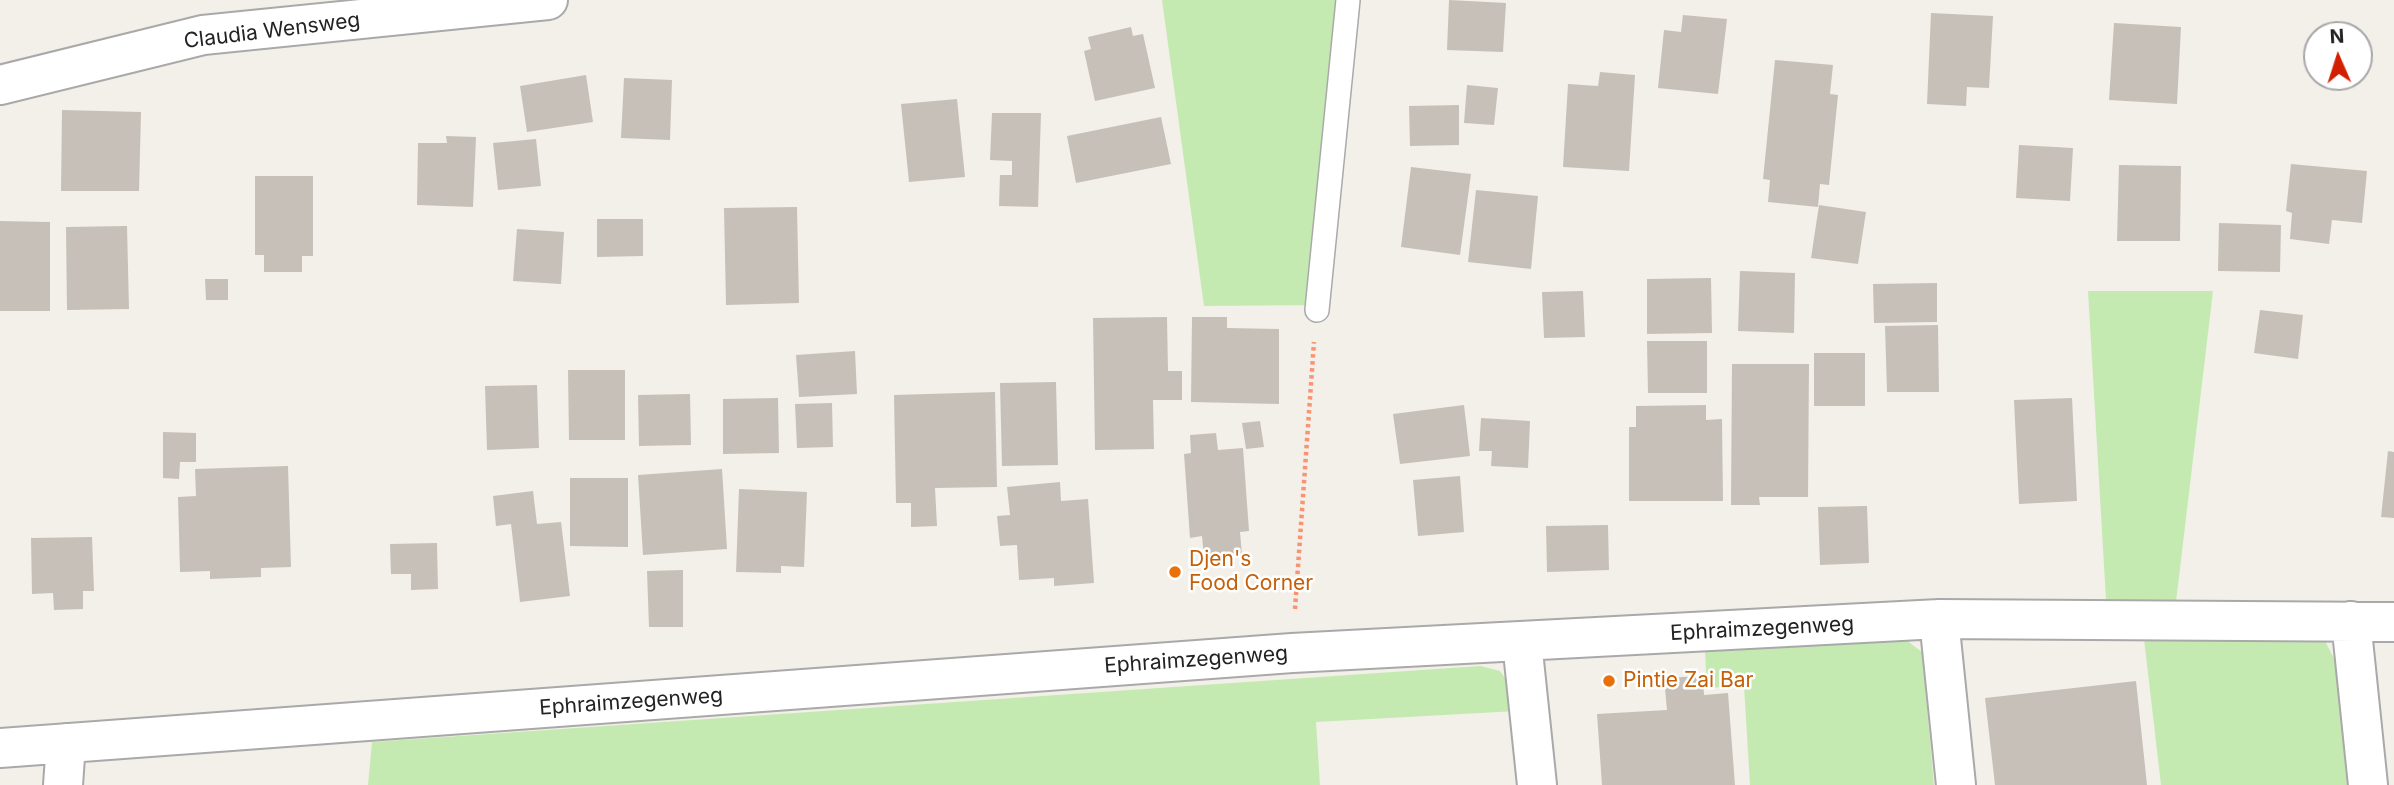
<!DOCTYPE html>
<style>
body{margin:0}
#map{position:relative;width:2394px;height:785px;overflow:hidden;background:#f2f0e9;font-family:Inter,sans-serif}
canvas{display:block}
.north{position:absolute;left:2303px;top:21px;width:70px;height:70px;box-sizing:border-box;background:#fff;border:2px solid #a7a7a7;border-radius:50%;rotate:357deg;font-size:19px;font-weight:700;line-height:28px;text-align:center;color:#222}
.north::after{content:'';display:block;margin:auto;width:24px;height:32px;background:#d21f02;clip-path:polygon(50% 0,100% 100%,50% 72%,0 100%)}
</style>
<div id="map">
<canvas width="2394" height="785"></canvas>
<div class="north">N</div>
</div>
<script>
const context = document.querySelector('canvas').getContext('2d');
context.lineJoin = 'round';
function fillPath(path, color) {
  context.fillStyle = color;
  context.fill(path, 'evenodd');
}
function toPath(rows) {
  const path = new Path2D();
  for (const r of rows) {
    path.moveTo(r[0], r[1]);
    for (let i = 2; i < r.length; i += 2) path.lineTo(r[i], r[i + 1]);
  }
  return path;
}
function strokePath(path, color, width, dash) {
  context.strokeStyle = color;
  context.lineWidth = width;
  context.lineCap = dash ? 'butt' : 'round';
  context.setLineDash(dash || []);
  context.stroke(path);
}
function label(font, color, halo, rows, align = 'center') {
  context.font = font + ' Inter,sans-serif';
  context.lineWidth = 5;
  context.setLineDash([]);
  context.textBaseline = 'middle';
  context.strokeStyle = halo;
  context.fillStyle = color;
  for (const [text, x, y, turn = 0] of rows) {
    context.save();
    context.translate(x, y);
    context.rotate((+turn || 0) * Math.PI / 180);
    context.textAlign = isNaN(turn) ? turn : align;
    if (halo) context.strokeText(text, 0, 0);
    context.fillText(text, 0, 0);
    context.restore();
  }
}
const grass = toPath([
 [1162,0,1359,0,1321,305,1204,306],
 [2088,291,2213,291,2176,602,2106,600],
 [2144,639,2325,641,2336,662,2347,785,2161,785],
 [1906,640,1922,652,1934,785,1750,785,1744,686,1707,688,1705,652],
 [1480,666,1500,671,1511,686,1517,711,1316,722,1320,785,368,785,372,742]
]);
const building = toPath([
 [1449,0,1506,3,1503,52,1447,50],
 [1931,13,1993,16,1989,88,1967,87,1966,106,1927,104],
 [1683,15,1727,19,1718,94,1658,88,1664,30,1681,32],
 [2114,23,2181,27,2177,104,2109,100],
 [1131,27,1133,36,1143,34,1155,88,1095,101,1084,51,1091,49,1088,37],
 [1775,60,1833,65,1830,94,1838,95,1829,185,1820,184,1818,207,1768,202,1770,180,1763,179],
 [1600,72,1635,75,1629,171,1563,167,1568,84,1598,86],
 [586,75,593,122,527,132,520,86],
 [624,78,672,80,670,140,621,138],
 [1467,85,1498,88,1494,125,1464,123],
 [957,99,965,177,909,182,901,104],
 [1459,105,1459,145,1410,146,1409,106],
 [62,110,141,112,139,191,61,191],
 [992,113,1041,113,1038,207,999,206,1000,175,1012,175,1012,161,990,160],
 [1161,117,1171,164,1076,183,1067,136],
 [446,136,476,137,473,207,417,205,418,143,447,143],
 [536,139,541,186,498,190,493,143],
 [2019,145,2073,148,2070,201,2016,198],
 [2291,164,2367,171,2362,223,2332,220,2329,244,2290,239,2292,213,2286,211],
 [2119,165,2181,166,2180,241,2117,241],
 [1411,167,1471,174,1460,255,1401,247],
 [255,176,313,176,313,256,302,256,302,272,264,272,264,255,255,255],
 [1476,190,1538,196,1531,269,1468,262],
 [1819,205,1866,212,1858,264,1811,258],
 [797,207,799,303,726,305,724,208],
 [597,219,643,219,643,256,597,257],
 [0,221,50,222,50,311,0,311],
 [2219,223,2281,225,2280,272,2218,271],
 [127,226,129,309,67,310,66,227],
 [517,229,564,232,561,284,513,281],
 [1740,271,1795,273,1794,333,1738,331],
 [1711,278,1712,333,1647,334,1647,279],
 [205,279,228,279,228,300,206,300],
 [1937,283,1937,322,1874,323,1873,284],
 [1583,291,1585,337,1544,338,1542,292],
 [2260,310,2303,315,2298,359,2254,353],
 [1167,317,1168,371,1182,371,1182,400,1153,400,1154,449,1095,450,1093,318],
 [1192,317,1227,317,1227,328,1279,329,1279,404,1191,402],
 [1938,325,1939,392,1887,392,1885,326],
 [1647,341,1707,341,1707,393,1648,393],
 [855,351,857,394,799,397,796,355],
 [1814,353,1865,353,1865,406,1814,406],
 [1732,364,1809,364,1808,497,1759,497,1760,505,1731,505],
 [568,370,625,370,625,440,569,440],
 [1056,382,1058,465,1002,466,1000,383],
 [537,385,539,448,487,450,485,386],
 [995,392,997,487,935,488,937,526,911,527,911,503,896,503,894,395],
 [690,394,691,445,639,446,638,395],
 [778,398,779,453,723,454,723,399],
 [2072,398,2077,501,2019,504,2014,400],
 [832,403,833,447,797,448,795,404],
 [1464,405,1470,456,1400,464,1393,414],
 [1706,405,1706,420,1722,419,1723,501,1629,501,1629,427,1636,427,1636,406],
 [1481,418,1530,421,1528,468,1491,466,1492,451,1479,451],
 [1260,421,1264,447,1246,449,1242,423],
 [163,432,196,433,196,462,180,462,179,479,163,478],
 [1216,433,1218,450,1243,448,1249,531,1240,532,1242,555,1204,558,1202,536,1190,538,1184,454,1191,453,1190,435],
 [2388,451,2394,452,2394,518,2381,517],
 [288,466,291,567,261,568,261,577,210,579,210,571,180,572,178,497,196,496,195,469],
 [722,469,727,549,643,555,638,475],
 [1460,476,1464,532,1418,536,1413,480],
 [570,478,628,478,628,547,570,546],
 [1060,482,1061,501,1088,499,1094,583,1054,586,1054,578,1019,580,1017,545,1000,546,997,516,1010,515,1007,487],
 [739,489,807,492,804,567,781,566,781,573,736,572],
 [533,491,537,524,561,522,570,596,520,602,511,524,496,526,493,496],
 [1867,506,1869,563,1820,565,1818,507],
 [1608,525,1609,570,1547,572,1546,526],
 [92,537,94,591,83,591,83,609,54,610,53,593,32,594,31,538],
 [437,543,438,589,411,590,411,574,391,574,390,544],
 [683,570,683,627,649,627,647,571],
 [1703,676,1704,695,1728,693,1735,785,1602,785,1597,714,1667,710,1664,678],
 [2136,681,2147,785,1995,785,1985,698]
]);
const path = toPath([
 [1295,609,1314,342]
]);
const service = toPath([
 [1317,310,1348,0]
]);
const minor = toPath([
 [0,85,203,35,548,0],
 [1939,619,1956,785],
 [2351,621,2368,785],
 [1522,642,1537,785],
 [0,748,1292,653,1939,619,2394,622],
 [63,785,66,743]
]);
const markers = [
 [1175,572,7,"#e8710a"],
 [1609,681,7,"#e8710a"]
];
const streetNames = [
 ["Claudia Wensweg",272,31,-7],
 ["Ephraimzegenweg",1762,629,-3],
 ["Ephraimzegenweg",1196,660,-4],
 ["Ephraimzegenweg",631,702,-4]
];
const foodNames = [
 ["Djen's",1189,560],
 ["Food Corner",1189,584],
 ["Pintie Zai Bar",1623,681]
];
fillPath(grass, '#c5eab1');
fillPath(building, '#c7c0b8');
strokePath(service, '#a9a9a9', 26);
strokePath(minor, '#a9a9a9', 42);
strokePath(path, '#f99373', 4.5, [3.5, 3.5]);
strokePath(service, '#fff', 23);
strokePath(minor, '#fff', 38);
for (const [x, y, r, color] of markers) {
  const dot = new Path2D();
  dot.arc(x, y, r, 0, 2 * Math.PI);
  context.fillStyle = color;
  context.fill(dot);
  strokePath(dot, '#fff', 2.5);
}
label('21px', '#222', '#fff', streetNames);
label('21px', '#c56008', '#fff', foodNames, 'left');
</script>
